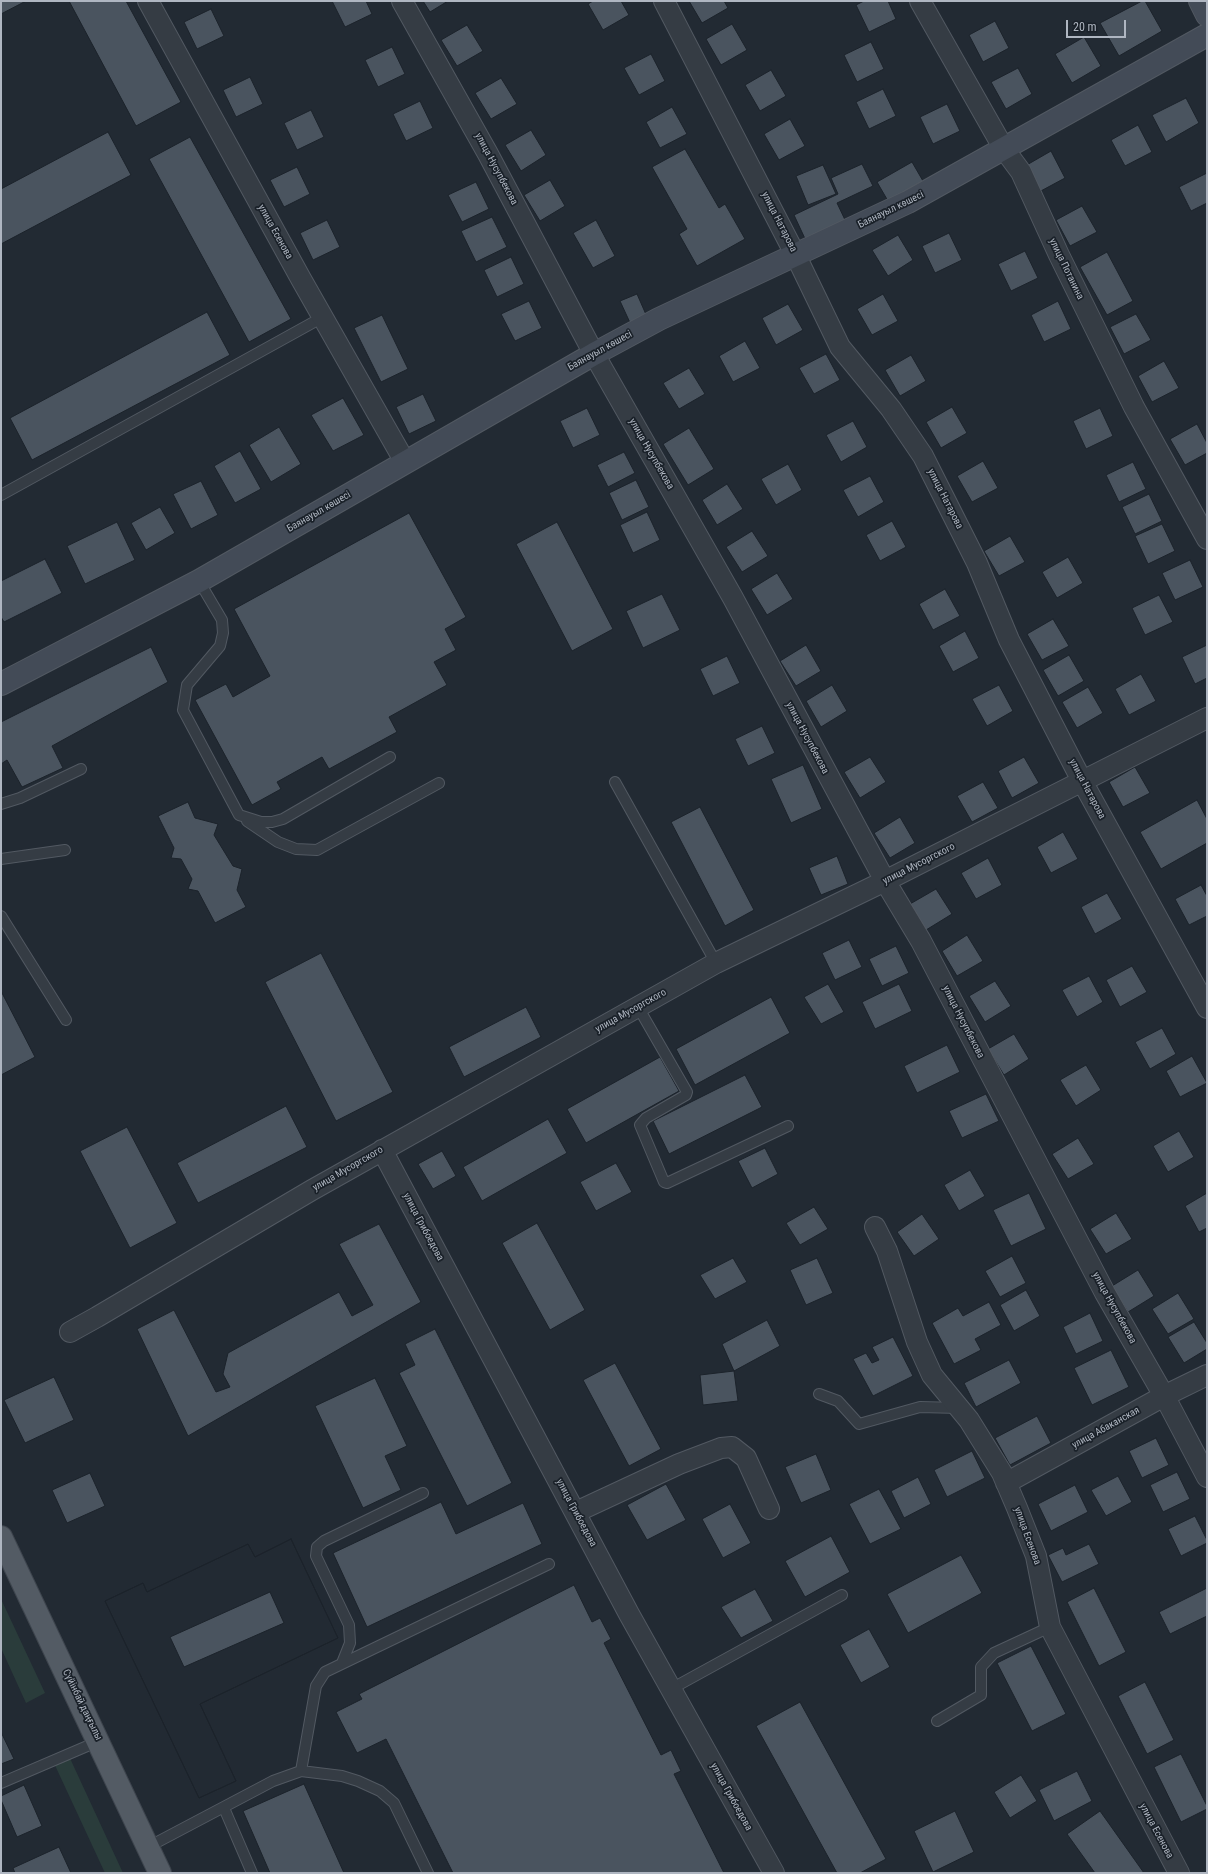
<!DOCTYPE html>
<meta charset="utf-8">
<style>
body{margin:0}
#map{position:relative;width:1208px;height:1874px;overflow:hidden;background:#222a33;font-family:"Roboto Condensed",sans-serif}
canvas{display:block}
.frame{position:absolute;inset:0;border:2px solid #afb6c1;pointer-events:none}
.scale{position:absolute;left:1066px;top:20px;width:60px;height:18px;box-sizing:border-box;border:2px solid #afb6c1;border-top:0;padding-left:5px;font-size:12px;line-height:14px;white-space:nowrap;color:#afb6c1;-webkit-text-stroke:3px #1a2129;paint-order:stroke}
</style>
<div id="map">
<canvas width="1208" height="1874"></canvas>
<div class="frame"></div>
<div class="scale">20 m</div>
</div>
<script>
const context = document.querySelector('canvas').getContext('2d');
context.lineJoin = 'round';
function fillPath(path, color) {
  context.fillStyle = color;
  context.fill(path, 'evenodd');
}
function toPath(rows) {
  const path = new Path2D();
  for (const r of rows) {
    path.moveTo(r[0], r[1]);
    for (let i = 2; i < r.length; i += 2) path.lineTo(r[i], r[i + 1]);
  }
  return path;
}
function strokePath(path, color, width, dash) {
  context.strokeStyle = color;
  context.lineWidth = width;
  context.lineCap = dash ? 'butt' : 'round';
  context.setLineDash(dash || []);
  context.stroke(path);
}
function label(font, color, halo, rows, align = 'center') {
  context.font = font + ' "Roboto Condensed",sans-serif';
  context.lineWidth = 3.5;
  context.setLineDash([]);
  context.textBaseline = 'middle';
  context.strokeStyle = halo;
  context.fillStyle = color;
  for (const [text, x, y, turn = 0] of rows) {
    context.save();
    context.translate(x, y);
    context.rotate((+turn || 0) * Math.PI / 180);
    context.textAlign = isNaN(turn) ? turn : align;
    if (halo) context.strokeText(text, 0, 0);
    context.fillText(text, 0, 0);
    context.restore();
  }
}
const green = toPath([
 [1,1599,45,1693,26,1703,1,1648],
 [68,1754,123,1873,105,1873,53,1761]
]);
const building = toPath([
 [1,1,26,1,1,14,1,1],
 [69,1,126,1,181,102,136,126,69,1],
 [332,1,366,1,372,14,345,27,332,1],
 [423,1,448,1,430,12,423,1],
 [593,1,621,1,629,15,603,30,588,4,593,1],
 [689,1,724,1,728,8,702,23,689,1],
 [864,1,888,1,896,19,869,32,856,5,864,1],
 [1142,1,1145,1,1162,31,1119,56,1100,23,1142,1],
 [211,9,224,36,197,49,184,22,211,9],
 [995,21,1009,48,983,62,969,35,995,21],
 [732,24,747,50,721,65,706,39,732,24],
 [467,25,483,51,457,66,441,40,467,25],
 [1084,37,1101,66,1072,83,1055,54,1084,37],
 [871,42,884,69,857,82,844,55,871,42],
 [392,47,405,74,378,87,365,60,392,47],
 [651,54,665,81,639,95,624,68,651,54],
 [1018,68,1032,94,1006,109,991,82,1018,68],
 [771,70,786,96,760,111,745,85,771,70],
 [250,77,263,104,236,117,223,90,250,77],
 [501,78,517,104,491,119,475,93,501,78],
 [883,89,896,116,869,129,856,102,883,89],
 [1186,98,1199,123,1166,142,1152,115,1186,98],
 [420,101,433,128,406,141,393,114,420,101],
 [947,104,960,131,933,144,920,117,947,104],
 [672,107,687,134,660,148,646,122,672,107],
 [311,110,324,137,297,150,284,123,311,110],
 [790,119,805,146,779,160,764,134,790,119],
 [1138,125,1152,152,1125,166,1111,140,1138,125],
 [531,130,546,155,521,171,505,145,531,130],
 [108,132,131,175,1,244,1,189,108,132],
 [190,137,291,319,249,342,149,159,190,137],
 [685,149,719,208,725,204,745,239,697,266,679,234,687,229,652,167,685,149],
 [1051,151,1065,178,1039,192,1025,166,1051,151],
 [912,162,923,181,888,201,877,182,912,162],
 [862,164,873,186,837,203,847,224,807,243,794,215,838,194,831,178,862,164],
 [823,165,836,194,808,205,796,176,823,165],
 [297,167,310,194,284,207,270,180,297,167],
 [1207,173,1207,203,1191,211,1179,187,1207,173],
 [550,180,565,206,540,221,524,195,550,180],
 [476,182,489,209,462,222,448,195,476,182],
 [1082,206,1097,232,1070,246,1056,220,1082,206],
 [492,217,507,247,476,262,461,231,492,217],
 [327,220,340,247,313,260,300,233,327,220],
 [596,220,615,256,593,268,573,233,596,220],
 [949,233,962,260,935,273,922,246,949,233],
 [898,235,913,260,888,276,872,250,898,235],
 [1025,251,1038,278,1011,291,998,264,1025,251],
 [1107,252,1133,301,1107,315,1080,267,1107,252],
 [511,257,524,284,497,297,484,270,511,257],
 [637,294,648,319,632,327,620,301,637,294],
 [883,294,898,321,872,335,857,309,883,294],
 [529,301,542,328,515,341,501,314,529,301],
 [1058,301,1071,329,1044,342,1031,315,1058,301],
 [788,304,803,330,776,345,762,318,788,304],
 [207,312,230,355,32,460,10,418,207,312],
 [1136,314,1151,340,1124,354,1110,327,1136,314],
 [382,315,408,369,381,382,354,328,382,315],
 [745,341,760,368,733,382,719,356,745,341],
 [826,354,840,380,814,394,799,368,826,354],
 [911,355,926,381,900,396,885,370,911,355],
 [1164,361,1179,388,1152,402,1138,376,1164,361],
 [689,368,705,394,679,409,663,383,689,368],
 [423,394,436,421,409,434,396,407,423,394],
 [343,398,364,435,333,451,311,415,343,398],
 [952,407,967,433,941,448,926,422,952,407],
 [587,408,600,435,573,448,560,421,587,408],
 [1100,408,1113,436,1086,449,1073,421,1100,408],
 [853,421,867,447,841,462,826,435,853,421],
 [1197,424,1207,443,1207,453,1185,465,1170,439,1197,424],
 [279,427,301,464,271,482,249,445,279,427],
 [689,428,714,469,688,485,663,444,689,428],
 [240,451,261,489,235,503,214,466,240,451],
 [624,452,635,473,608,487,597,465,624,452],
 [983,461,998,488,972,502,957,476,983,461],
 [1133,462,1146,489,1119,502,1106,475,1133,462],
 [788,464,802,490,776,505,761,479,788,464],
 [870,476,884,502,858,517,843,490,870,476],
 [636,480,649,507,622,520,609,493,636,480],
 [201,481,218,515,191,529,173,494,201,481],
 [727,484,743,509,717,525,702,500,727,484],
 [1149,494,1162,521,1135,534,1122,507,1149,494],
 [160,507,175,533,146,550,131,523,160,507],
 [647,512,660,540,633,553,620,525,647,512],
 [409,513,466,617,445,629,456,650,434,662,447,685,389,717,397,732,329,769,322,757,277,782,281,789,252,805,195,700,226,684,233,697,270,676,234,609,409,513],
 [892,521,906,547,880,561,866,535,892,521],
 [117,522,135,560,85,584,67,546,117,522],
 [557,522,613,629,572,651,516,544,557,522],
 [1162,524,1175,551,1148,564,1135,536,1162,524],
 [752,531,768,556,742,572,726,547,752,531],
 [1010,536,1025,562,999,576,984,551,1010,536],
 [1068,557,1083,583,1057,598,1042,572,1068,557],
 [45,559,62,593,4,622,1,617,1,581,45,559],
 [1190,560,1203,587,1175,600,1162,573,1190,560],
 [777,573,793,599,767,615,751,589,777,573],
 [945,589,960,616,933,630,919,604,945,589],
 [662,594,680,630,643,648,626,611,662,594],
 [1159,595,1173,622,1145,635,1132,608,1159,595],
 [1053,619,1069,646,1042,660,1027,634,1053,619],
 [965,631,979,658,953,672,939,646,965,631],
 [806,645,821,671,796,686,780,661,806,645],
 [1207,645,1207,678,1195,684,1182,657,1207,645],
 [151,647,168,682,52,746,63,768,22,787,7,760,1,764,1,722,151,647],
 [1069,655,1084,681,1058,696,1043,670,1069,655],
 [727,656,740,683,713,696,700,669,727,656],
 [1141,674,1156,701,1129,715,1115,689,1141,674],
 [832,685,847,711,821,727,806,701,832,685],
 [999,685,1013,711,987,726,972,699,999,685],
 [1088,687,1103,713,1077,728,1062,702,1088,687],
 [762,726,775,753,748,766,735,739,762,726],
 [870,757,886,782,860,798,844,772,870,757],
 [1024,757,1039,783,1012,798,998,771,1024,757],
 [803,765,822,809,791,823,771,779,803,765],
 [1135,767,1150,793,1123,807,1109,782,1135,767],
 [983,782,998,808,972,822,957,796,983,782],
 [1197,800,1207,819,1207,843,1161,869,1140,832,1197,800],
 [188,802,195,818,218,824,214,835,233,866,242,869,237,890,246,907,215,923,198,891,188,889,192,879,181,859,171,858,174,848,158,816,188,802],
 [700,807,754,910,725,926,671,822,700,807],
 [900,817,915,843,890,858,874,833,900,817],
 [1063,832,1078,859,1051,873,1037,847,1063,832],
 [837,856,848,884,821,895,809,868,837,856],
 [988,858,1002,885,976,899,961,873,988,858],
 [1201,885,1207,896,1207,916,1189,925,1175,899,1201,885],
 [936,889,952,914,926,930,910,904,936,889],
 [1107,893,1122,919,1095,934,1081,907,1107,893],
 [967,935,983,961,957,976,942,951,967,935],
 [849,940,862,967,835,980,822,953,849,940],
 [896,946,909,973,882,986,869,959,896,946],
 [321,953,393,1092,336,1121,265,982,321,953],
 [1132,966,1147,992,1120,1007,1106,980,1132,966],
 [1089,976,1103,1002,1077,1017,1062,990,1089,976],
 [995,981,1011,1006,985,1022,969,996,995,981],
 [828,984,844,1012,821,1024,804,997,828,984],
 [899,984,912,1011,875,1029,862,1002,899,984],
 [1,991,35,1057,1,1075,1,991],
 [771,997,790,1033,695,1085,676,1049,771,997],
 [526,1007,541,1037,464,1077,449,1047,526,1007],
 [1162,1028,1176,1054,1150,1069,1135,1042,1162,1028],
 [1014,1034,1029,1059,1004,1075,988,1049,1014,1034],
 [947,1045,960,1072,917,1093,904,1066,947,1045],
 [1192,1056,1207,1083,1180,1097,1166,1071,1192,1056],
 [660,1057,679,1091,586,1143,567,1109,660,1057],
 [1086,1065,1101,1090,1076,1106,1060,1080,1086,1065],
 [745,1075,762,1107,669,1154,653,1121,745,1075],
 [986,1094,999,1121,962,1138,949,1111,986,1094],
 [286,1106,307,1147,198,1203,177,1163,286,1106],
 [548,1119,567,1153,482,1201,463,1167,548,1119],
 [127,1127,177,1223,130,1248,80,1151,127,1127],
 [1179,1131,1194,1157,1168,1172,1153,1146,1179,1131],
 [1078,1138,1094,1164,1068,1179,1052,1154,1078,1138],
 [765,1148,778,1174,752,1188,738,1161,765,1148],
 [442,1151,456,1176,433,1189,418,1164,442,1151],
 [616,1163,632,1192,596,1211,580,1182,616,1163],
 [970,1170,985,1196,959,1211,944,1185,970,1170],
 [1029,1193,1046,1229,1011,1246,993,1210,1029,1193],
 [1207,1193,1207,1228,1199,1232,1185,1206,1207,1193],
 [814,1207,828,1229,800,1245,786,1223,814,1207],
 [1116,1213,1132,1239,1106,1254,1090,1229,1116,1213],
 [922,1214,939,1239,914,1256,897,1232,922,1214],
 [537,1223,585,1310,550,1330,502,1243,537,1223],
 [379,1224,421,1302,188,1436,137,1329,174,1310,216,1392,230,1387,223,1374,228,1353,339,1292,352,1316,373,1305,339,1244,379,1224],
 [1012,1256,1026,1283,1000,1297,985,1271,1012,1256],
 [733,1258,747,1282,715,1299,700,1275,733,1258],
 [817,1258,833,1293,806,1305,790,1270,817,1258],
 [1138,1270,1154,1296,1128,1312,1112,1286,1138,1270],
 [1026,1290,1040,1316,1014,1331,1000,1305,1026,1290],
 [1178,1293,1194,1319,1168,1334,1152,1309,1178,1293],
 [989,1302,1001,1325,975,1339,981,1350,954,1364,932,1323,958,1308,963,1316,989,1302],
 [1090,1313,1103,1341,1076,1354,1063,1327,1090,1313],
 [767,1320,780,1346,734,1371,722,1344,767,1320],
 [1194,1322,1207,1343,1207,1349,1184,1363,1168,1337,1194,1322],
 [435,1329,512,1483,467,1506,399,1373,415,1365,405,1344,435,1329],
 [893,1337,913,1376,873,1396,853,1359,866,1353,872,1363,879,1360,872,1347,893,1337],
 [1111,1350,1129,1387,1092,1405,1074,1368,1111,1350],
 [1009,1360,1021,1383,976,1407,964,1383,1009,1360],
 [615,1363,661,1449,629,1466,583,1380,615,1363],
 [734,1371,738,1401,703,1405,700,1375,734,1371],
 [54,1377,74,1420,25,1443,4,1400,54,1377],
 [375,1378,407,1446,385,1456,401,1490,363,1508,315,1406,375,1378],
 [1037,1416,1051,1443,1010,1465,995,1438,1037,1416],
 [1156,1438,1169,1465,1142,1478,1129,1451,1156,1438],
 [972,1451,985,1478,947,1497,934,1470,972,1451],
 [816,1454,831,1490,801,1503,785,1467,816,1454],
 [1177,1472,1190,1499,1163,1512,1150,1485,1177,1472],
 [90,1473,105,1506,67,1523,52,1490,90,1473],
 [1118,1476,1132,1502,1106,1516,1091,1490,1118,1476],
 [918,1477,931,1504,904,1518,891,1491,918,1477],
 [666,1484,686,1520,647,1540,627,1505,666,1484],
 [1075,1485,1088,1512,1051,1531,1038,1504,1075,1485],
 [879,1489,901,1529,870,1544,849,1504,879,1489],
 [441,1502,456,1534,523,1503,542,1544,367,1627,333,1553,441,1502],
 [730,1504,751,1543,723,1558,702,1519,730,1504],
 [1195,1516,1207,1540,1207,1543,1181,1556,1168,1529,1195,1516],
 [831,1536,850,1572,805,1597,785,1561,831,1536],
 [291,1539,338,1638,200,1704,236,1781,199,1798,105,1601,143,1583,147,1592,248,1544,255,1557,291,1539],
 [270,1592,284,1623,184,1667,170,1637,270,1592],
 [291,1539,338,1638,200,1704,236,1781,199,1798,105,1601,143,1583,147,1592,248,1544,255,1557,291,1539],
 [1089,1544,1099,1564,1062,1582,1048,1555,1063,1548,1066,1555,1089,1544],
 [961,1555,982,1593,908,1633,887,1594,961,1555],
 [574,1585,592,1622,600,1618,611,1639,604,1643,661,1755,671,1750,681,1771,674,1774,724,1873,453,1873,386,1739,357,1753,336,1712,362,1699,359,1694,574,1585],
 [1094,1588,1126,1652,1099,1666,1067,1602,1094,1588],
 [1207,1588,1207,1616,1170,1634,1159,1612,1207,1588],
 [755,1589,773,1621,741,1638,721,1607,755,1589],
 [869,1629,890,1667,861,1683,840,1645,869,1629],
 [1031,1646,1066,1714,1032,1731,997,1663,1031,1646],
 [1145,1682,1174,1740,1147,1754,1118,1696,1145,1682],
 [800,1702,886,1859,860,1873,837,1873,756,1726,800,1702],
 [1,1732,14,1759,1,1764,1,1732],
 [1181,1754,1207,1806,1207,1809,1181,1822,1154,1767,1181,1754],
 [1077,1771,1092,1801,1054,1821,1039,1790,1077,1771],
 [1021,1775,1037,1801,1010,1818,994,1792,1021,1775],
 [304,1784,344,1873,270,1873,243,1811,304,1784],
 [24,1785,42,1826,17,1837,1,1800,1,1796,24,1785],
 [955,1811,974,1852,933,1872,914,1831,955,1811],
 [1100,1811,1144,1873,1095,1873,1067,1834,1100,1811],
 [59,1847,71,1873,15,1873,13,1868,59,1847]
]);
const service = toPath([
 [1,495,323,317],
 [199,581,222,620,223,633,220,646,187,685,183,710,239,815,261,822,272,822,283,819,390,757],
 [615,782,716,963],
 [1,804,20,798,81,769],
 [247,821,278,842,296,849,317,850,439,783],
 [1,859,65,850],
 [1,916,66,1020],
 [638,1007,687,1092,686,1095,646,1118,640,1125,664,1182,667,1183,788,1126],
 [819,1394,838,1401,859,1424,920,1407,959,1408],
 [342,1663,350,1643,349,1625,316,1556,317,1547,324,1541,423,1493],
 [671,1689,842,1595],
 [937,1721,981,1695,981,1667,994,1653,1050,1627],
 [301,1771,316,1686,325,1672,549,1564],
 [1,1783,99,1741],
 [224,1808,252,1873],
 [148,1847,273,1781,301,1771,342,1776,358,1781,380,1791,394,1803,428,1873]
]);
const minor = toPath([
 [148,1,301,279,405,462],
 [402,1,488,154,594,354,733,598,885,881,921,941,1105,1293,1167,1401,1207,1477],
 [664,1,796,256,840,347,891,409,923,456,977,563,1009,640,1082,781,1207,1008],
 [920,1,1004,149,1021,172,1059,255,1134,407,1207,539],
 [382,1150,629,1614,774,1873],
 [875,1227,887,1251,917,1342,932,1375,969,1420,1002,1473,1017,1508,1036,1556,1050,1627,1179,1873],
 [70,1332,97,1317,312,1190,716,963,885,881,1207,718],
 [1006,1483,1164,1396,1207,1375],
 [576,1512,679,1464,721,1448,732,1447,746,1458,769,1509]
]);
const secondary = toPath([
 [1200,1,1207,15],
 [1,684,199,581,594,354,659,319,908,202,1207,35]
]);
const primary = toPath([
 [1,1537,160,1873]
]);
const streetNames = [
 ["улица Нусупбекова",496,169,62],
 ["Баянауыл көшесі",891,210,-26],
 ["улица Натарова",779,222,63],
 ["улица Есенова",275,232,61],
 ["улица Потанина",1066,269,64],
 ["Баянауыл көшесі",600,351,-29],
 ["улица Нусупбекова",651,454,60],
 ["улица Натарова",945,499,63],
 ["Баянауыл көшесі",319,512,-30],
 ["улица Нусупбекова",807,738,62],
 ["улица Натарова",1087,789,62],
 ["улица Мусоргского",919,864,-27],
 ["улица Мусоргского",631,1011,-29],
 ["улица Нусупбекова",963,1022,63],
 ["улица Мусоргского",348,1169,-30],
 ["улица Грибоедова",423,1227,62],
 ["улица Нусупбекова",1114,1308,61],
 ["улица Абаканская",1106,1428,-29],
 ["улица Грибоедова",576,1513,62],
 ["улица Есенова",1027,1536,70],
 ["Сүйінбай даңғылы",82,1705,64],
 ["улица Грибоедова",731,1797,61],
 ["улица Есенова",1156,1831,62]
];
fillPath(green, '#2a3c3b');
fillPath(building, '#4a545f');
strokePath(building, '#1c232b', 1);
strokePath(service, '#525962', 12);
strokePath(minor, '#525962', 22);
strokePath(secondary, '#525962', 24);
strokePath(primary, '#3e454e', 24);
strokePath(service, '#353c44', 10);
strokePath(minor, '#353c44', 20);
strokePath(secondary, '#434b57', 22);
strokePath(primary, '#535b64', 22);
label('10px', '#afb6c1', '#1a2129', streetNames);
</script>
